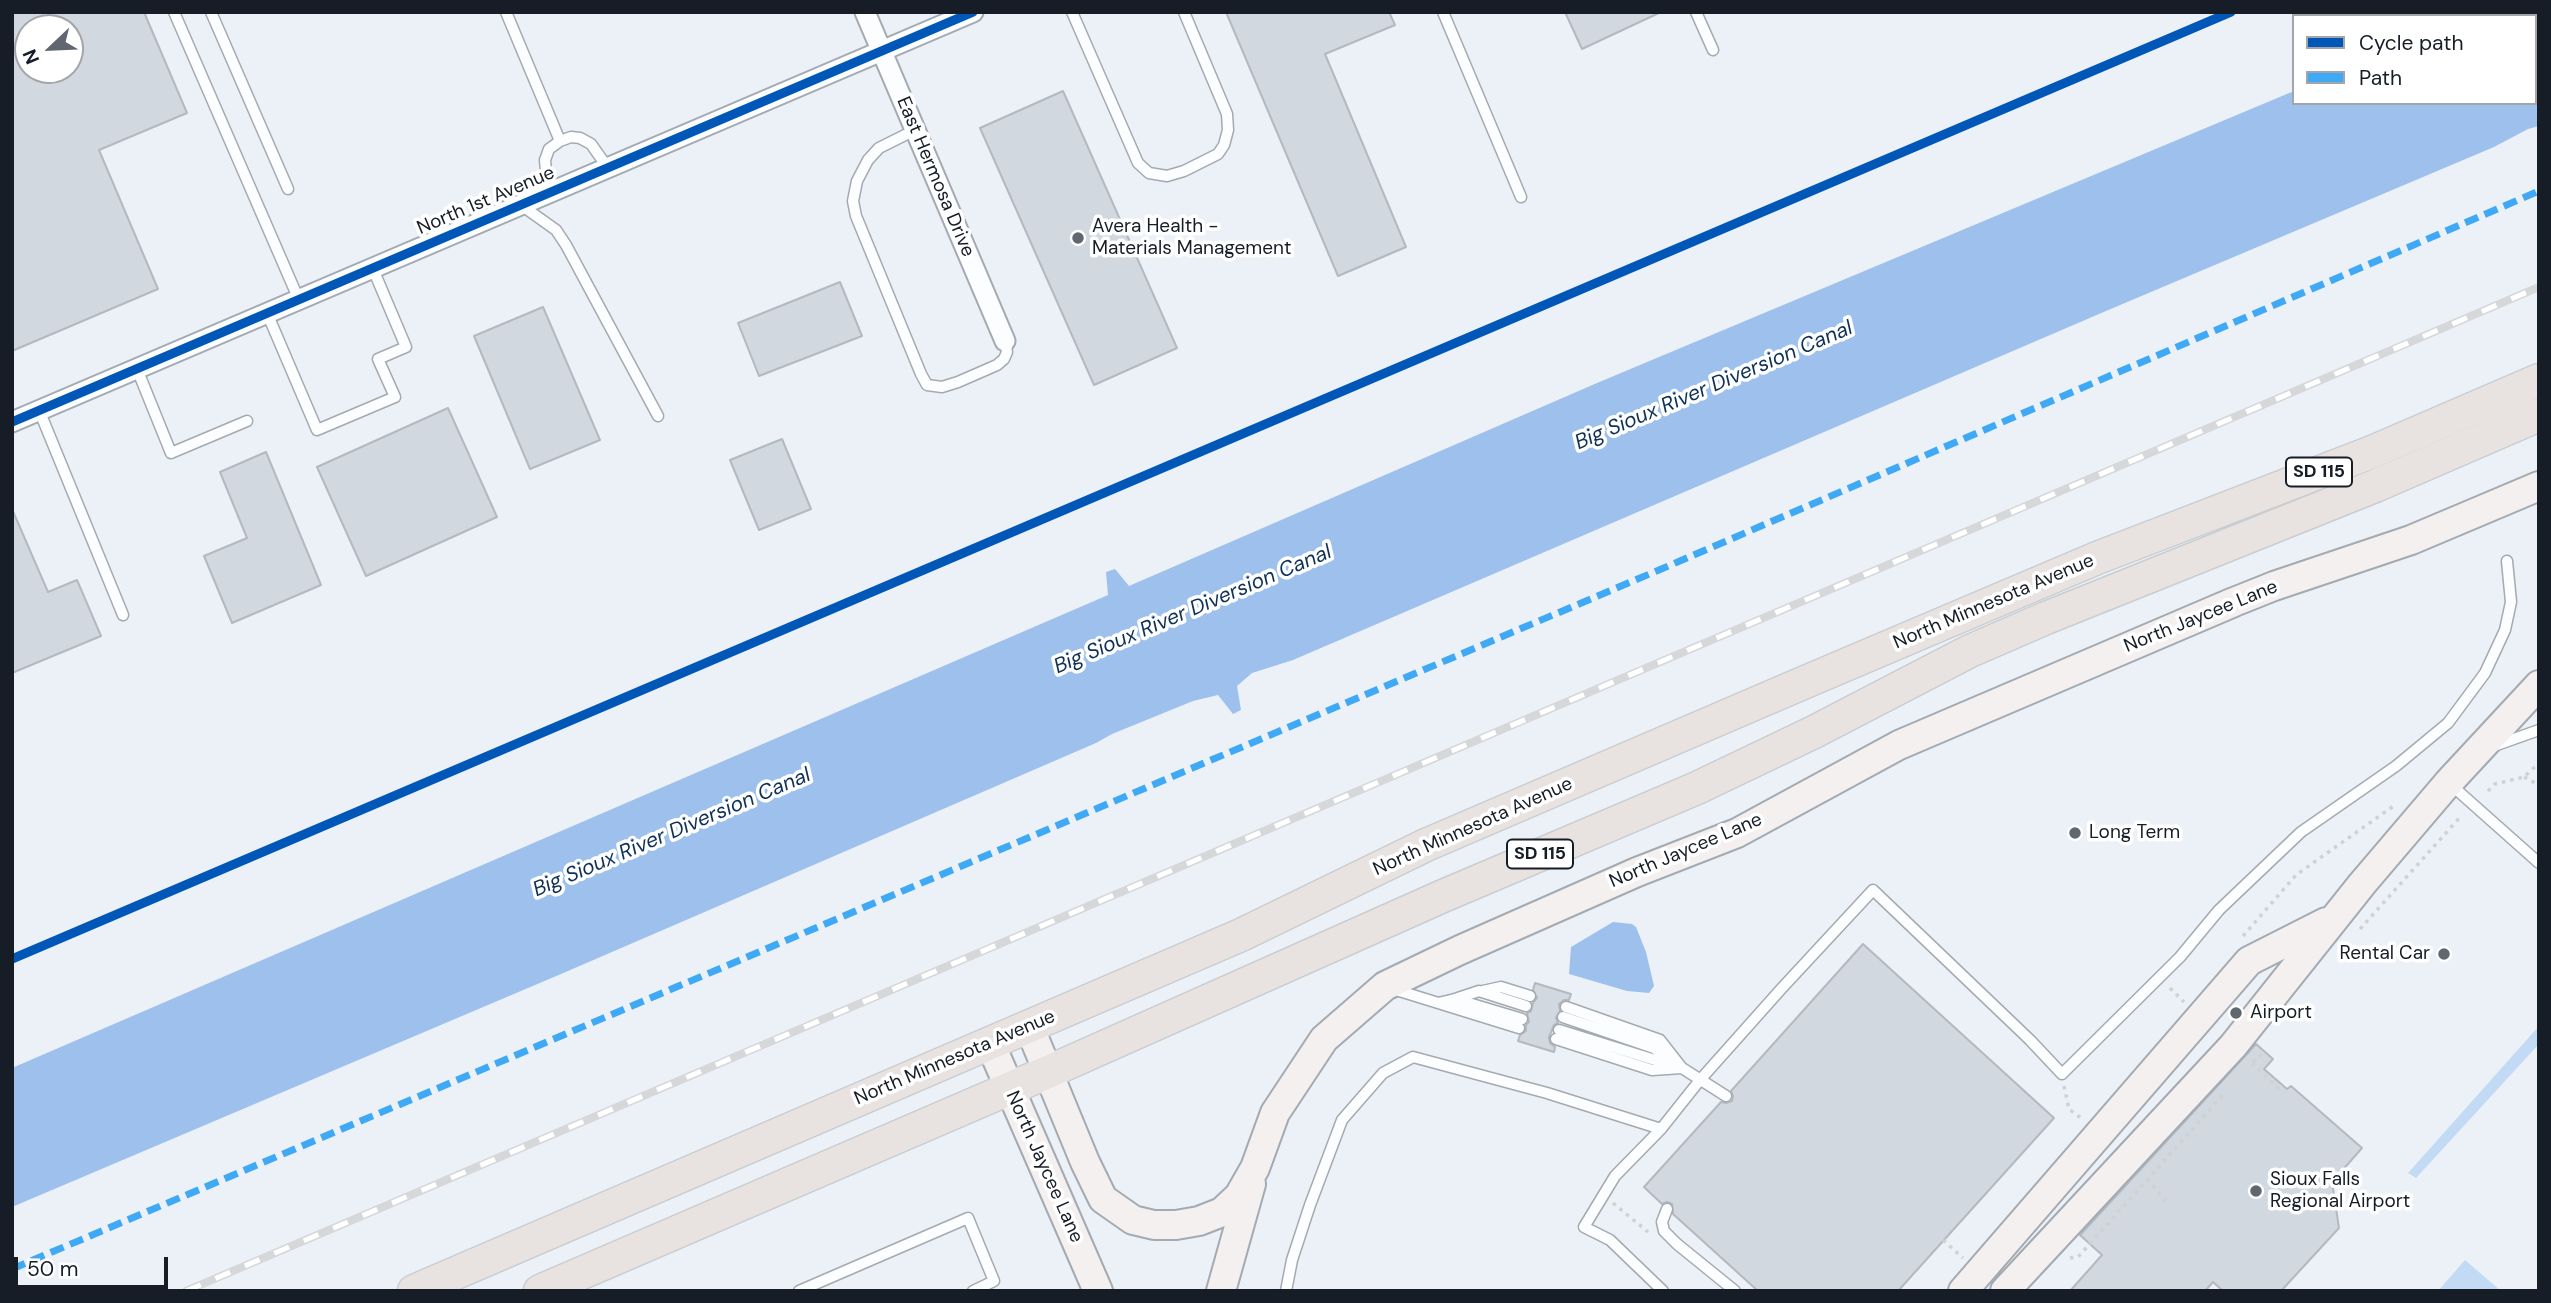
<!DOCTYPE html>
<style>
body{margin:0}
#map{position:relative;width:2551px;height:1303px;overflow:hidden;background:#ebf1f6;font-family:"DM Sans",sans-serif}
canvas{display:block}
.frame{position:absolute;inset:0;border:14px solid #161d27;pointer-events:none}
.legend{position:absolute;left:2292px;top:14px;width:245px;height:91px;box-sizing:border-box;background:#fff;border:2px solid #a2a5a9;margin:0;padding:9px 12px;list-style:none;font-size:21px;color:#161d27}
.legend li{display:flex;align-items:center;gap:14px;height:35px}
.legend b{width:35px;border:2px solid #a2a5a9}
.north{position:absolute;left:14px;top:14px;width:70px;height:70px;box-sizing:border-box;background:#fff;border:2px solid #a2a5a9;border-radius:50%;rotate:247deg;font-size:19px;font-weight:700;line-height:28px;text-align:center;color:#161d27}
.north::after{content:'';display:block;margin:auto;width:24px;height:32px;background:#61676f;clip-path:polygon(50% 0,100% 100%,50% 72%,0 100%)}
.scale{position:absolute;left:14px;top:1257px;width:154px;height:32px;box-sizing:border-box;border:4px solid #161d27;border-top:0;padding-left:9px;font-size:21px;line-height:24px;white-space:nowrap;color:#161d27;-webkit-text-stroke:5px #fff;paint-order:stroke}
</style>
<div id="map">
<canvas width="2551" height="1303"></canvas>
<div class="frame"></div>
<ul class="legend">
<li><b style="height:9px;background:#0057b8"></b>Cycle path</li>
<li><b style="height:9px;background:#3fa9f5"></b>Path</li>
</ul>
<div class="north">N</div>
<div class="scale">50 m</div>
</div>
<script>
const context = document.querySelector('canvas').getContext('2d');
context.lineJoin = 'round';
function fillPath(path, color) {
  context.fillStyle = color;
  context.fill(path, 'evenodd');
}
function toPath(rows) {
  const path = new Path2D();
  for (const r of rows) {
    path.moveTo(r[0], r[1]);
    for (let i = 2; i < r.length; i += 2) path.lineTo(r[i], r[i + 1]);
  }
  return path;
}
function strokePath(path, color, width, dash) {
  context.strokeStyle = color;
  context.lineWidth = width;
  context.lineCap = dash ? 'butt' : 'round';
  context.setLineDash(dash || []);
  context.stroke(path);
}
function label(font, color, halo, rows, align = 'center') {
  context.font = font + ' "DM Sans",sans-serif';
  context.lineWidth = 7;
  context.setLineDash([]);
  context.textBaseline = 'middle';
  context.strokeStyle = halo;
  context.fillStyle = color;
  for (const [text, x, y, turn = 0] of rows) {
    context.save();
    context.translate(x, y);
    context.rotate((+turn || 0) * Math.PI / 180);
    context.textAlign = isNaN(turn) ? turn : align;
    if (halo) context.strokeText(text, 0, 0);
    context.fillText(text, 0, 0);
    context.restore();
  }
}
const green = toPath([
 [2539,1026,2539,1044,2416,1178,2408,1173],
 [2465,1260,2501,1291,2438,1291]
]);
const water = toPath([
 [2467,12,2539,12,2539,126,2528,129,2494,147,2106,311,1293,660,1252,673,1237,686,1241,710,1233,714,1218,695,1193,701,1112,734,1096,743,561,974,12,1207,12,1068,1108,595,1106,572,1115,569,1129,586,1597,383,2294,91,2294,103,2535,103,2535,16,2459,16],
 [1613,922,1632,924,1636,927,1646,952,1654,986,1649,993,1627,991,1569,974,1571,947]
]);
const building = toPath([
 [12,12,144,12,187,113,99,150,158,289,12,351,12,12],
 [28,28,70,28,70,70,28,70,28,28],
 [1226,12,1389,12,1395,25,1325,54,1406,247,1338,276,1226,12],
 [1565,12,1661,12,1582,49,1565,12],
 [1063,91,1177,348,1094,385,980,128,1063,91],
 [840,282,862,336,759,376,738,323,840,282],
 [543,307,600,440,530,469,474,336,543,307],
 [448,408,497,517,366,576,317,467,448,408],
 [782,439,811,509,759,530,730,460,782,439],
 [266,452,321,585,232,623,204,556,247,538,220,472,266,452],
 [12,509,48,592,77,580,101,636,12,673,12,509],
 [1863,944,2054,1118,1898,1291,1758,1291,1673,1214,1672,1204,1667,1202,1662,1204,1644,1187,1721,1102,1726,1103,1732,1101,1733,1096,1731,1091,1863,944],
 [1535,983,1571,994,1569,1000,1564,1000,1559,1004,1560,1011,1556,1018,1558,1023,1554,1025,1549,1037,1550,1043,1555,1047,1554,1052,1518,1041,1520,1035,1526,1031,1526,1025,1529,1022,1527,1013,1531,1011,1533,1003,1537,998,1533,990,1535,983],
 [2256,1044,2273,1059,2264,1069,2287,1089,2291,1086,2362,1148,2332,1182,2339,1228,2281,1291,2223,1291,2213,1282,2205,1291,2070,1291,2102,1255,2080,1235,2256,1044]
]);
const path = toPath([
 [2524,777,2539,785],
 [2488,791,2495,784,2524,777,2539,763],
 [2360,929,2462,815],
 [2243,936,2296,875,2395,805],
 [2170,988,2184,1002],
 [2253,1062,2263,1053,2262,1050],
 [2252,1063,2283,1093],
 [2064,1086,2069,1109,2081,1118],
 [2147,1179,2166,1201],
 [1613,1203,1648,1232],
 [1943,1240,1963,1258],
 [2070,1258,2078,1257,2224,1094]
]);
const lane = toPath([
 [174,12,299,300],
 [211,12,288,189],
 [506,12,560,141],
 [1072,12,1138,163,1149,173,1167,176,1184,171,1218,154,1224,145,1228,130,1227,114,1184,12],
 [1443,12,1521,197],
 [1696,12,1713,50],
 [915,130,879,148,868,160,857,181,853,201,856,216,921,374,927,385,942,387,958,382,997,365,1004,359,1007,352,1005,341],
 [552,192,546,171,545,160,549,149,560,141,571,137,580,138,591,144,608,168],
 [521,205,556,230,566,245,658,416],
 [267,313,317,430,395,397,378,359,406,347,373,269],
 [137,369,171,453,247,421],
 [39,410,123,615],
 [2494,746,2539,730],
 [2449,783,2539,863],
 [1393,989,1519,1028],
 [1483,991,1501,987,1530,996],
 [1455,999,1479,991,1526,1006],
 [1438,1003,1455,999,1522,1019],
 [1566,1007,1660,1040,1682,1068],
 [1563,1017,1654,1048,1670,1060],
 [1559,1030,1671,1065],
 [1556,1039,1652,1070,1682,1068,1726,1096],
 [1667,1209,1662,1222,1664,1231,1677,1244,1735,1291],
 [799,1291,968,1218,994,1281,973,1291],
 [1286,1291,1292,1260,1310,1205,1342,1120,1383,1073,1413,1057,1547,1093,1661,1129],
 [1663,1291,1610,1240,1584,1227,1615,1176,1661,1129,1700,1080,1782,988,1873,890,2030,1040,2062,1074,2180,957,2219,910,2301,832,2396,766,2448,723,2485,673,2505,630,2511,602,2507,561]
]);
const street = toPath([
 [865,12,1005,341],
 [12,422,973,12]
]);
const secondary = toPath([
 [1029,1026,1085,1162,1103,1199,1133,1220,1154,1225,1176,1225,1199,1221,1222,1212,1239,1196,1255,1168,1275,1113,1324,1039,1385,986,1460,950,1637,872,1737,833,1899,745,2234,602,2274,586,2411,540,2539,486],
 [990,1043,1098,1291],
 [1221,1291,1251,1184],
 [1963,1291,2249,961,2326,922],
 [2005,1291,2233,1046,2362,884,2448,783,2539,685]
]);
const primary = toPath([
 [414,1291,1241,935,1426,845,1803,683,2097,558,2372,452,2539,380],
 [540,1291,1048,1072,1443,896,1697,788,1814,732,1970,651,2046,618,2375,486,2539,415]
]);
const rail = toPath([
 [186,1291,2539,287]
]);
const quiet = toPath([
 [12,1269,1659,570,2539,191]
]);
const cycleway = toPath([
 [12,422,973,12],
 [12,959,2231,12]
]);
const markers = [
 [1078,238,7,"#61676f"],
 [2075,833,7,"#61676f"],
 [2444,954,7,"#61676f"],
 [2236,1013,7,"#61676f"],
 [2256,1191,7,"#61676f"]
];
const shields = [
 [2319,472,66],
 [1540,854,66]
];
const shieldNames = [
 ["SD 115",2319,472],
 ["SD 115",1540,854]
];
const streetNames = [
 ["East Hermosa Drive",935,177,67],
 ["North 1st Avenue",486,201,-23],
 ["North Minnesota Avenue",1994,602,-23],
 ["North Jaycee Lane",2201,617,-22],
 ["North Minnesota Avenue",1473,827,-24],
 ["North Jaycee Lane",1686,851,-23],
 ["North Minnesota Avenue",955,1058,-23],
 ["North Jaycee Lane",1044,1167,66]
];
const poiNames = [
 ["Avera Health -",1092,227],
 ["Materials Management",1092,249],
 ["Long Term",2089,833],
 ["Rental Car",2430,954,"right"],
 ["Airport",2250,1013],
 ["Sioux Falls",2270,1180],
 ["Regional Airport",2270,1202]
];
const waterNames = [
 ["Big Sioux River Diversion Canal",1714,386,-23],
 ["Big Sioux River Diversion Canal",1193,610,-23],
 ["Big Sioux River Diversion Canal",672,833,-23]
];
fillPath(green, '#c3daf5');
fillPath(water, '#9dc1ec');
fillPath(building, '#d1d8e0');
strokePath(building, '#b3b9c1', 2);
strokePath(lane, '#a4aab1', 13);
strokePath(street, '#a4aab1', 23);
strokePath(secondary, '#a4aab1', 32);
strokePath(primary, '#c9cdd1', 35);
strokePath(path, '#cfd1d2', 3.5, [3.5, 5]);
strokePath(lane, '#fcfdfe', 10);
strokePath(street, '#fcfdfe', 19);
strokePath(secondary, '#f3f0ef', 28);
strokePath(primary, '#e8e3e0', 32);
strokePath(rail, '#d5d7d9', 8);
strokePath(rail, '#fff', 5, [16]);
strokePath(quiet, '#3fa9f5', 7, [14, 7]);
strokePath(cycleway, '#0057b8', 9);
for (const [x, y, r, color] of markers) {
  const dot = new Path2D();
  dot.arc(x, y, r, 0, 2 * Math.PI);
  context.fillStyle = color;
  context.fill(dot);
  strokePath(dot, '#fff', 2.5);
}
for (const [x, y, w] of shields) {
  const box = new Path2D();
  box.roundRect(x - w / 2, y - 14.5, w, 29, 5);
  context.fillStyle = '#fff';
  context.fill(box);
  strokePath(box, '#161d27', 2);
}
label('bold 18px', '#161d27', null, shieldNames);
label('19px', '#161d27', '#fff', streetNames);
label('19px', '#161d27', '#fff', poiNames, 'left');
label('italic 21px', '#0f3157', '#fff', waterNames);
</script>
